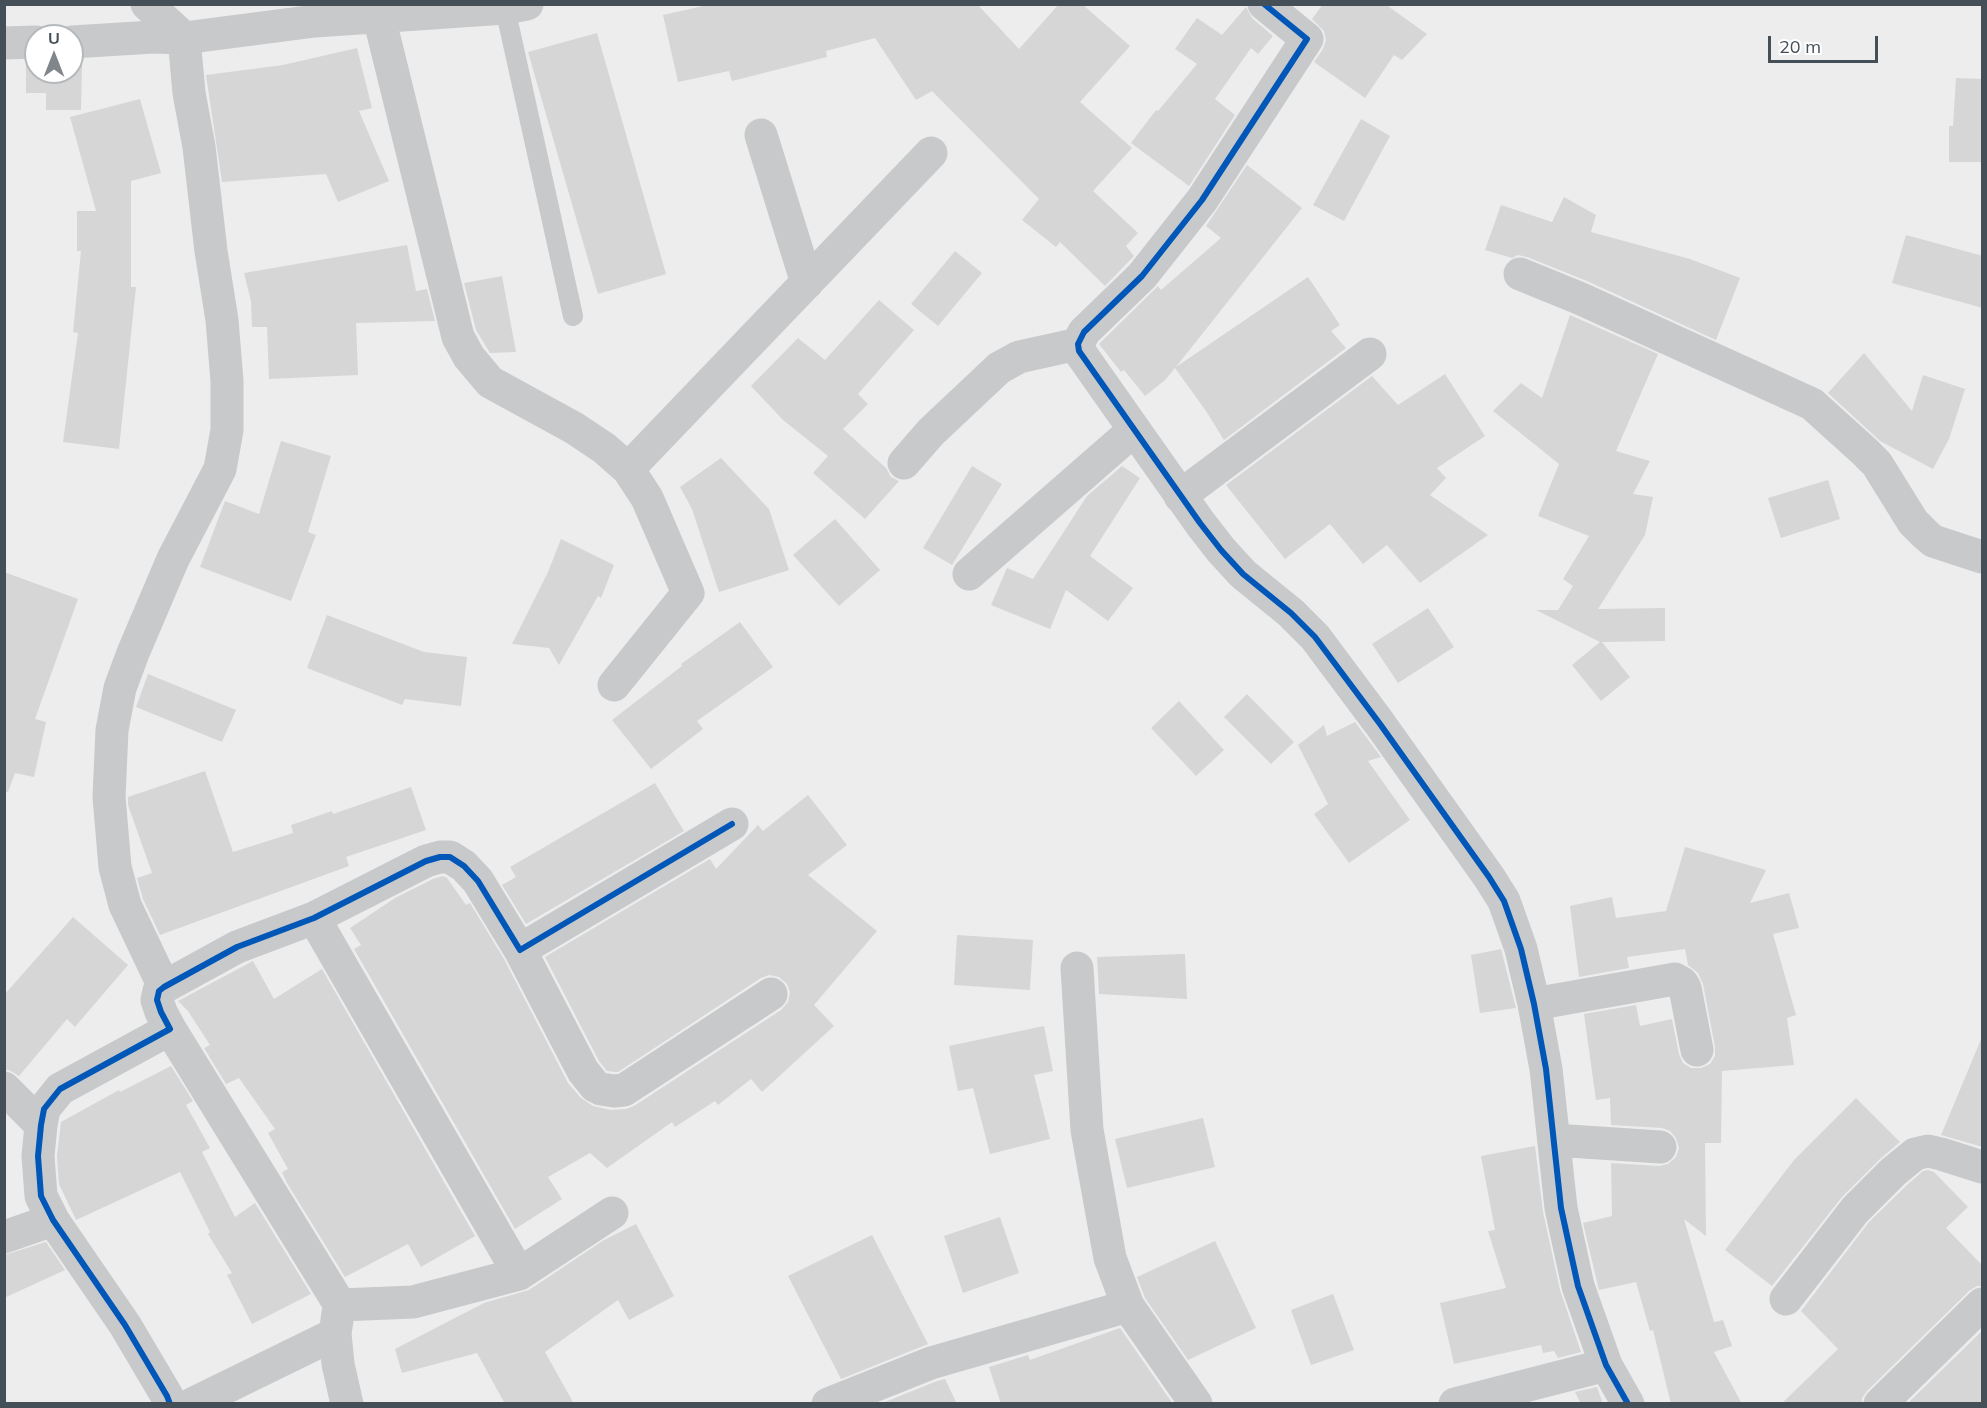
<!DOCTYPE html>
<style>
body{margin:0}
#map{position:relative;width:1987px;height:1408px;overflow:hidden;background:#ededed;font-family:Mulish,sans-serif}
canvas{display:block}
.frame{position:absolute;inset:0;border:6px solid #454f58;pointer-events:none}
.north{position:absolute;left:24px;top:24px;width:60px;height:60px;box-sizing:border-box;background:#fff;border:2px solid #b5b9bc;border-radius:50%;rotate:0deg;font-size:16px;font-weight:700;line-height:24px;text-align:center;color:#454f58}
.north::after{content:'';display:block;margin:auto;width:21px;height:27px;background:#80868c;clip-path:polygon(50% 0,100% 100%,50% 72%,0 100%)}
.scale{position:absolute;left:1768px;top:36px;width:110px;height:27px;box-sizing:border-box;border:3px solid #454f58;border-top:0;padding-left:8px;font-size:18px;line-height:21px;white-space:nowrap;color:#454f58;-webkit-text-stroke:4px #fff;paint-order:stroke}
</style>
<div id="map">
<canvas width="1987" height="1408"></canvas>
<div class="frame"></div>
<div class="north">U</div>
<div class="scale">20 m</div>
</div>
<script>
const context = document.querySelector('canvas').getContext('2d');
context.lineJoin = 'round';
function fillPath(path, color) {
  context.fillStyle = color;
  context.fill(path, 'evenodd');
}
function toPath(rows) {
  const path = new Path2D();
  for (const r of rows) {
    path.moveTo(r[0], r[1]);
    for (let i = 2; i < r.length; i += 2) path.lineTo(r[i], r[i + 1]);
  }
  return path;
}
function strokePath(path, color, width, dash) {
  context.strokeStyle = color;
  context.lineWidth = width;
  context.lineCap = dash ? 'butt' : 'round';
  context.setLineDash(dash || []);
  context.stroke(path);
}
const building = toPath([
 [712,4,977,4,1019,49,1059,4,1082,4,1130,46,1080,102,1132,148,1093,191,1138,233,1126,246,1134,256,1105,286,1060,242,1056,247,1022,220,1039,199,932,91,916,100,875,38,826,51,827,57,732,81,729,71,678,82,663,15],
 [1323,4,1385,4,1427,34,1402,60,1394,55,1365,98,1314,62,1323,49,1326,40,1324,31,1312,19],
 [1246,7,1252,18,1273,36,1258,54,1251,48,1215,99,1235,115,1189,186,1131,143,1156,110,1158,111,1197,64,1175,49,1197,18,1222,35],
 [597,33,666,274,598,294,528,52],
 [357,48,372,108,359,111,389,181,338,202,326,174,222,182,206,75,283,65],
 [26,64,36,64,36,72,72,72,72,65,82,65,81,110,46,110,46,93,26,93],
 [1956,78,1983,79,1983,162,1949,162,1949,126,1953,126],
 [140,99,161,173,131,181,131,287,136,287,119,449,63,442,78,333,73,332,81,251,77,251,77,211,96,211,70,117],
 [1361,119,1390,136,1344,221,1313,205],
 [1247,165,1302,208,1176,367,1308,277,1340,325,1331,331,1346,348,1224,440,1206,411,1175,368,1165,380,1145,396,1124,370,1121,372,1099,344,1158,286,1161,290,1221,238,1206,226],
 [1564,197,1596,215,1591,232,1690,259,1740,278,1716,340,1587,281,1527,257,1518,255,1512,258,1485,250,1501,205,1552,222],
 [1906,235,1983,256,1983,308,1892,283],
 [407,245,416,291,427,289,435,321,356,323,358,375,269,379,267,327,252,327,251,301,244,273],
 [955,251,982,273,938,326,911,304],
 [502,276,516,352,490,353,476,330,464,283],
 [879,300,914,330,858,394,868,404,843,429,886,468,891,477,899,481,865,519,813,473,828,456,783,420,751,386,798,338,825,360],
 [1570,315,1658,354,1616,451,1650,461,1633,494,1653,497,1645,535,1598,609,1665,608,1665,641,1602,642,1630,677,1601,701,1572,665,1600,642,1536,610,1558,610,1573,586,1563,579,1589,536,1538,516,1559,464,1493,411,1521,383,1542,398],
 [1864,353,1912,411,1923,375,1965,389,1949,439,1933,469,1880,441,1828,393],
 [1445,374,1485,436,1437,468,1446,478,1430,495,1488,535,1420,583,1387,545,1363,564,1330,524,1285,559,1226,485,1372,376,1398,405],
 [281,441,331,456,308,532,316,535,291,601,200,567,225,501,259,514],
 [721,458,769,509,789,570,719,592,692,509,680,487],
 [972,466,1002,484,952,565,923,548],
 [1122,466,1140,478,1090,556,1133,588,1108,621,1066,590,1050,629,991,605,1007,568,1033,579,1087,496],
 [1828,480,1840,519,1781,538,1768,498],
 [835,519,880,570,839,606,793,555],
 [561,539,614,565,601,598,598,596,559,665,549,648,512,644,548,572],
 [4,572,78,599,35,719,46,722,34,777,15,773,8,792,4,791],
 [1428,608,1454,647,1398,683,1372,644],
 [327,615,424,652,467,657,461,706,405,699,402,705,307,668],
 [740,622,773,667,697,721,703,729,651,769,612,720,682,666,681,664],
 [148,674,236,710,222,742,136,707],
 [1247,694,1294,742,1271,764,1224,717],
 [1179,701,1224,750,1196,776,1151,728],
 [1355,722,1381,757,1368,761,1410,820,1349,863,1314,814,1328,804,1298,745,1324,725,1327,736],
 [205,771,233,852,293,833,291,825,332,811,333,814,411,787,426,830,346,857,349,866,160,935,143,899,137,878,152,873,128,805,128,797],
 [655,783,684,831,526,924,502,885,516,877,510,867],
 [808,795,847,845,808,875,877,931,814,1005,834,1026,762,1092,751,1079,718,1105,715,1101,675,1127,672,1122,607,1168,590,1153,548,1177,562,1199,515,1229,354,949,361,945,350,928,395,898,433,879,443,876,447,878,466,905,470,903,504,959,568,1083,581,1098,593,1106,611,1110,626,1109,634,1106,781,1010,788,1002,790,992,787,984,779,977,769,975,761,978,618,1072,615,1072,607,1071,599,1061,545,957,710,859,716,869,758,825,763,831],
 [1685,847,1766,870,1750,903,1789,893,1799,928,1773,934,1796,1015,1787,1018,1794,1065,1722,1071,1721,1143,1705,1143,1706,1236,1684,1219,1714,1322,1723,1320,1732,1346,1714,1352,1742,1404,1671,1404,1653,1330,1650,1331,1636,1282,1599,1290,1583,1223,1612,1216,1611,1163,1659,1166,1668,1164,1676,1157,1679,1148,1676,1138,1670,1131,1662,1128,1611,1125,1610,1098,1596,1100,1584,1014,1636,1005,1640,1026,1672,1019,1679,1054,1683,1063,1691,1068,1701,1068,1710,1064,1715,1056,1715,1047,1703,984,1698,973,1688,965,1685,949,1627,957,1629,968,1579,977,1570,906,1612,897,1616,918,1666,911],
 [73,917,128,965,75,1027,67,1019,19,1076,9,1070,4,1070,4,995],
 [957,935,1033,940,1030,990,954,985],
 [1501,949,1516,1008,1480,1013,1471,955],
 [1185,954,1187,999,1099,994,1097,957],
 [253,961,274,999,322,969,475,1236,421,1267,408,1244,345,1277,287,1183,282,1172,288,1169,268,1133,275,1129,239,1078,226,1084,204,1048,210,1045,188,1011,178,1001],
 [1044,1026,1053,1071,1034,1075,1050,1139,990,1154,973,1088,958,1091,949,1046],
 [1982,1037,1983,1037,1983,1147,1941,1135],
 [171,1066,193,1101,186,1105,210,1148,202,1152,235,1217,255,1203,311,1294,252,1324,227,1275,232,1273,208,1234,210,1232,180,1172,76,1220,59,1184,57,1156,61,1122,119,1090,120,1092],
 [1856,1098,1900,1142,1880,1159,1842,1197,1772,1286,1725,1250,1794,1160],
 [1203,1118,1215,1167,1127,1188,1115,1139],
 [1535,1146,1543,1212,1560,1290,1581,1352,1558,1358,1554,1351,1543,1353,1541,1345,1454,1364,1440,1303,1506,1288,1488,1231,1495,1230,1481,1156],
 [1928,1170,1934,1172,1968,1207,1946,1228,1983,1266,1983,1286,1977,1286,1969,1291,1867,1391,1862,1398,1862,1404,1781,1404,1838,1349,1801,1311,1869,1222,1906,1186,1923,1171],
 [1000,1217,1019,1273,963,1293,944,1236],
 [636,1224,674,1296,629,1320,618,1300,545,1352,574,1404,505,1404,477,1353,402,1373,395,1349,484,1303,529,1290,604,1240],
 [872,1235,928,1344,841,1379,788,1276],
 [1215,1241,1256,1328,1188,1360,1145,1298,1137,1277],
 [46,1242,65,1270,4,1298,4,1255],
 [1333,1294,1354,1350,1311,1365,1291,1310],
 [1120,1328,1173,1404,1001,1404,989,1367,1028,1355,1030,1360],
 [1983,1330,1983,1404,1907,1404],
 [945,1379,957,1404,880,1404,937,1381],
 [1597,1387,1603,1404,1581,1404,1575,1392]
]);
const lane = toPath([
 [505,8,573,316]
]);
const street = toPath([
 [147,4,184,38,189,93,199,147,211,251,222,320,227,381,227,430,220,469,173,559,133,653,120,688,112,730,109,797,115,867,125,905,164,987],
 [1264,4,1307,39,1202,200,1142,276,1084,332,1078,344,1079,351,1200,523,1221,550,1243,574,1291,613,1315,637,1380,724,1489,877,1504,901,1521,949,1534,1004,1546,1069,1561,1208,1578,1286,1606,1365,1628,1404],
 [379,17,458,337,469,357,490,382,574,428,604,448,628,469,647,498,688,593,614,685],
 [72,42,153,37,184,38,315,21,505,8,527,4],
 [4,43,36,42],
 [761,135,807,283],
 [1520,274,1579,298,1812,404,1864,451,1877,464,1913,522,1926,535,1933,541,1982,557],
 [904,463,931,432,999,368,1019,357,1078,344],
 [628,469,931,153],
 [1180,496,1370,354],
 [969,574,1134,430],
 [314,918,519,1274,612,1213],
 [520,950,583,1071,595,1086,601,1089,614,1091,624,1090,771,994],
 [1077,968,1087,1130,1110,1258,1128,1306],
 [1534,1004,1675,979,1682,983,1685,988,1697,1050],
 [170,1029,340,1305,413,1302,519,1274],
 [4,1088,41,1125],
 [1554,1140,1660,1147],
 [4,1237,53,1220],
 [1786,1299,1855,1210,1893,1172,1915,1154,1928,1151,1941,1154,1982,1167],
 [338,1313,335,1334,338,1364,347,1404],
 [170,1404,167,1396,125,1325,53,1220,41,1196,38,1156,41,1125,44,1109,60,1089,170,1029,161,1012,157,1000,159,991,164,987,237,947,314,918,426,861,440,857,450,857,464,866,478,881,520,950,732,824],
 [192,1404,335,1334],
 [828,1404,931,1363,1128,1306,1196,1404],
 [1455,1404,1606,1365],
 [1880,1404,1982,1304]
]);
const cycleway = toPath([
 [1264,4,1307,39,1202,200,1142,276,1084,332,1078,344,1079,351,1200,523,1221,550,1243,574,1291,613,1315,637,1380,724,1489,877,1504,901,1521,949,1534,1004,1546,1069,1561,1208,1578,1286,1606,1365,1628,1404],
 [170,1404,167,1396,125,1325,53,1220,41,1196,38,1156,41,1125,44,1109,60,1089,170,1029,161,1012,157,1000,159,991,164,987,237,947,314,918,426,861,440,857,450,857,464,866,478,881,520,950,732,824]
]);
fillPath(building, '#d6d6d7');
strokePath(lane, '#c7c9cb', 20);
strokePath(street, '#c7c9cb', 33);
strokePath(cycleway, '#0057b8', 6);
</script>
